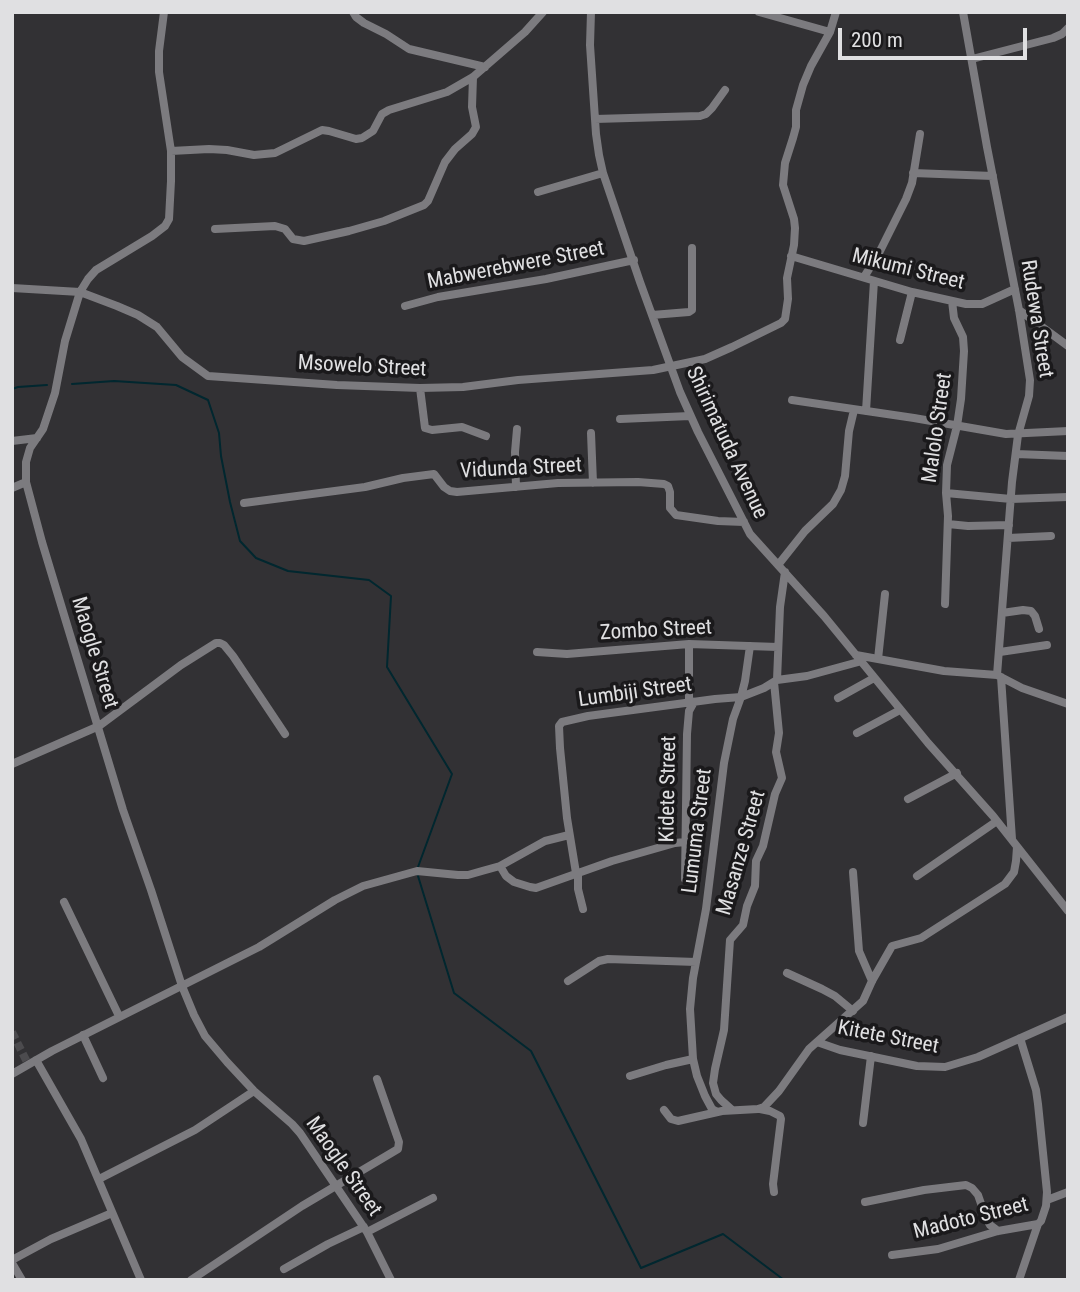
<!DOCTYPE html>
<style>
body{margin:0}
#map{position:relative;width:1080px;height:1292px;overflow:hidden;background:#323134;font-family:"Roboto Condensed",sans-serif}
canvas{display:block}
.frame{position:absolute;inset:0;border:14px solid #e0e0e2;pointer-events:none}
.scale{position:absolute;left:838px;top:28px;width:189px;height:32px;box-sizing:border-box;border:4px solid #e0e0e2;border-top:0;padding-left:9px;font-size:21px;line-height:24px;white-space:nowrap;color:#e0e0e2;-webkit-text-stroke:5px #1a191b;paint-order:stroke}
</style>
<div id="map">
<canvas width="1080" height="1292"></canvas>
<div class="frame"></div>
<div class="scale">200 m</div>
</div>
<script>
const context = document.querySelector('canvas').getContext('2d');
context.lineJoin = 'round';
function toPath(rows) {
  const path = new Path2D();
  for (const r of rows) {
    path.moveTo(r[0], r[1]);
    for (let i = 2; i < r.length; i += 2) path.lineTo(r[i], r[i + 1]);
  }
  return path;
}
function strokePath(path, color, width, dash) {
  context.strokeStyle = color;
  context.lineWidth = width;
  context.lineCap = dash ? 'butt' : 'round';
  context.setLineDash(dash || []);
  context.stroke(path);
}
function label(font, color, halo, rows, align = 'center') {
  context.font = font + ' "Roboto Condensed",sans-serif';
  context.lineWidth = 7;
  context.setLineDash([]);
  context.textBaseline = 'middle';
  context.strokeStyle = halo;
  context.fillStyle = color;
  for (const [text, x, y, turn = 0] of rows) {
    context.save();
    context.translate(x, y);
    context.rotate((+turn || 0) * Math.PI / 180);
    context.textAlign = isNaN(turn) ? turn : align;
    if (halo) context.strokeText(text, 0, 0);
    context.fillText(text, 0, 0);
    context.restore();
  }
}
const stream = toPath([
 [72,384,114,381,176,385,208,400,219,433,221,456,230,502,240,541,256,558,288,571,369,580,391,596,387,667,452,774,418,867],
 [12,389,18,387,47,385],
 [418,876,454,993,531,1051,641,1268,723,1234,784,1280]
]);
const minorTunnel = toPath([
 [12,1032,28,1064]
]);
const minor = toPath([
 [164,12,159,51,159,72,171,151,171,181,169,219,165,226,152,236,96,270,88,279,80,292,65,341,55,393,43,429,30,448,26,462,26,482,42,542,123,810,151,890,182,986,194,1015,205,1036,227,1062,254,1091,292,1124,300,1133,367,1232,391,1280],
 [353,12,356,17,364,23,386,34,409,49,485,67],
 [591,12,590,45,596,134,599,155,603,173,640,282,680,392,698,432,750,534,824,616,928,743,993,816,1068,911],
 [759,12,830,32],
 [963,12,987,147,1019,310,1030,380,1029,396,1018,435,1012,482,997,675],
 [972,59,1053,38,1062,34,1068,28],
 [595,119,700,116,706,114,712,108,725,90],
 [171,151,209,149,227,150,254,155,275,153,322,130,329,131,356,139,362,138,373,131,382,114,389,110,447,92,473,77,525,32,543,12],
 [913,173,993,176],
 [538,192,603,173],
 [215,229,275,226,285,229,293,239,304,241,349,231,384,221,424,205,428,201,445,162,455,149,472,134,476,127,472,107,473,77],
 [791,256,912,292,966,304,982,304,1015,289],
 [864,277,878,255,906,199,912,183,920,134],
 [12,288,80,292,117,306,138,315,157,327,182,357,208,376,337,385,420,388,463,387,518,380,653,370,705,359,732,347,781,323,785,319,788,299,787,278,794,245,795,228,794,219,783,185,785,163,793,138,796,127,796,110,803,85,811,66,830,32,836,12],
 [405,306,438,297,546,279,634,260],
 [1019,310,1068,346],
 [652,315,689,312,692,310,692,248],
 [900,340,912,292],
 [420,388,425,428,432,430,462,427,486,436],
 [792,400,914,418,1006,434,1068,431],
 [866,411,874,281],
 [620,419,690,416],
 [591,433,593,483],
 [12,441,37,438],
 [1016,454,1068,456],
 [516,487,515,452,517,429],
 [12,488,26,482],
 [946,493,1011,499,1068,497],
 [244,503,365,487,403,478,434,474,444,487,450,491,457,492,558,483,638,482,664,484,668,486,670,492,670,508,676,515,718,521,744,522],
 [948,524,968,526,1009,525],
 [1008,538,1051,536],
 [778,565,805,531,833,504,841,490,845,476,849,431,854,410],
 [945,604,948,516,946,493,947,465,957,426,961,399,964,351,963,337,954,318,952,301],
 [1002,613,1023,610,1031,611,1035,616,1039,629],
 [689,644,689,702],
 [537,652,567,654,689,644,778,647],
 [1000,652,1047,645],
 [856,655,944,671,997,675,1022,688,1068,704],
 [878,659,885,594],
 [1001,677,1012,839],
 [777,680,807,676,862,661],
 [838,698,874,678],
 [857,733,900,710],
 [12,764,99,726,181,665,216,643,220,643,224,645,233,656,285,734],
 [908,799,957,773],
 [500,866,506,876,514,882,530,887,536,888,612,861,675,843,685,842],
 [578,872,578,889,583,909],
 [853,872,859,951,872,981],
 [576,873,567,818,560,748,559,726,562,722,588,716,715,699,741,697,745,681,750,646],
 [917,876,997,821],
 [685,879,687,734,689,711,694,702],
 [64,902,119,1016],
 [787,973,822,989,835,996,853,1011],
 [568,981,599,961,608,959,696,962],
 [83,1035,103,1078],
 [817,1042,840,1050,917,1066,945,1067,978,1057,1068,1017],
 [36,1060,81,1139,141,1280],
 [12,1074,52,1051,259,947,335,900,363,886,417,871,458,875,468,875,482,871,500,866,545,841,569,835],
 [630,1076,666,1065,693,1059],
 [731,1109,721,1100,716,1094,713,1083,715,1069,724,1030,730,940,743,925,747,906,755,886,756,861,763,846,775,794,782,778,776,752,779,733,774,682],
 [760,1109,770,1111,780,1116,781,1119,773,1184,774,1192],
 [664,1110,671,1119,678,1121,722,1111,758,1109,764,1107,779,1091,809,1049,863,1001,872,981,892,946,921,938,1005,884,1014,872,1016,861,1017,847],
 [717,1112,712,1109,705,1096,697,1076,693,1059,690,1009,693,978,706,909,724,763,733,719,741,697,764,688,777,680,780,607,785,572],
 [863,1123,871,1056],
 [99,1179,195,1130,254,1091],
 [1047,1200,1068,1192],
 [865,1202,924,1190,966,1185,972,1188,978,1195,986,1218,990,1225,998,1231],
 [367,1232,433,1198],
 [892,1255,938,1249,998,1231,1038,1224,1041,1221,1046,1206,1047,1192,1038,1104,1036,1090,1020,1038],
 [12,1260,51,1239,112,1213],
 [12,1263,22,1280],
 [284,1269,328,1244,364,1227],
 [191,1280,302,1206,398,1149,399,1142,377,1079],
 [1019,1280,1038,1224]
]);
const streetNames = [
 ["Mabwerebwere Street",516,266,-11],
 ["Mikumi Street",908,270,14],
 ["Rudewa Street",1036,319,81],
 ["Msowelo Street",362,367,3],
 ["Malolo Street",938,428,-82],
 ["Shirimatuda Avenue",726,443,65],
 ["Vidunda Street",521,469,-3],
 ["Zombo Street",656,631,-3],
 ["Maogle Street",94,653,73],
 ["Lumbiji Street",635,693,-8],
 ["Kidete Street",669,789,-89],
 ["Lumuma Street",698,831,-83],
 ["Masanze Street",742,853,-74],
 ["Kitete Street",888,1038,11],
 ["Maogle Street",343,1167,55],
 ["Madoto Street",971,1219,-14]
];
strokePath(stream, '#01272f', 2);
strokePath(minorTunnel, '#4c4b4e', 8, [8, 4]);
strokePath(minor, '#7c7b7f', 8);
label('21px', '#e0e0e2', '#1a191b', streetNames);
</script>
